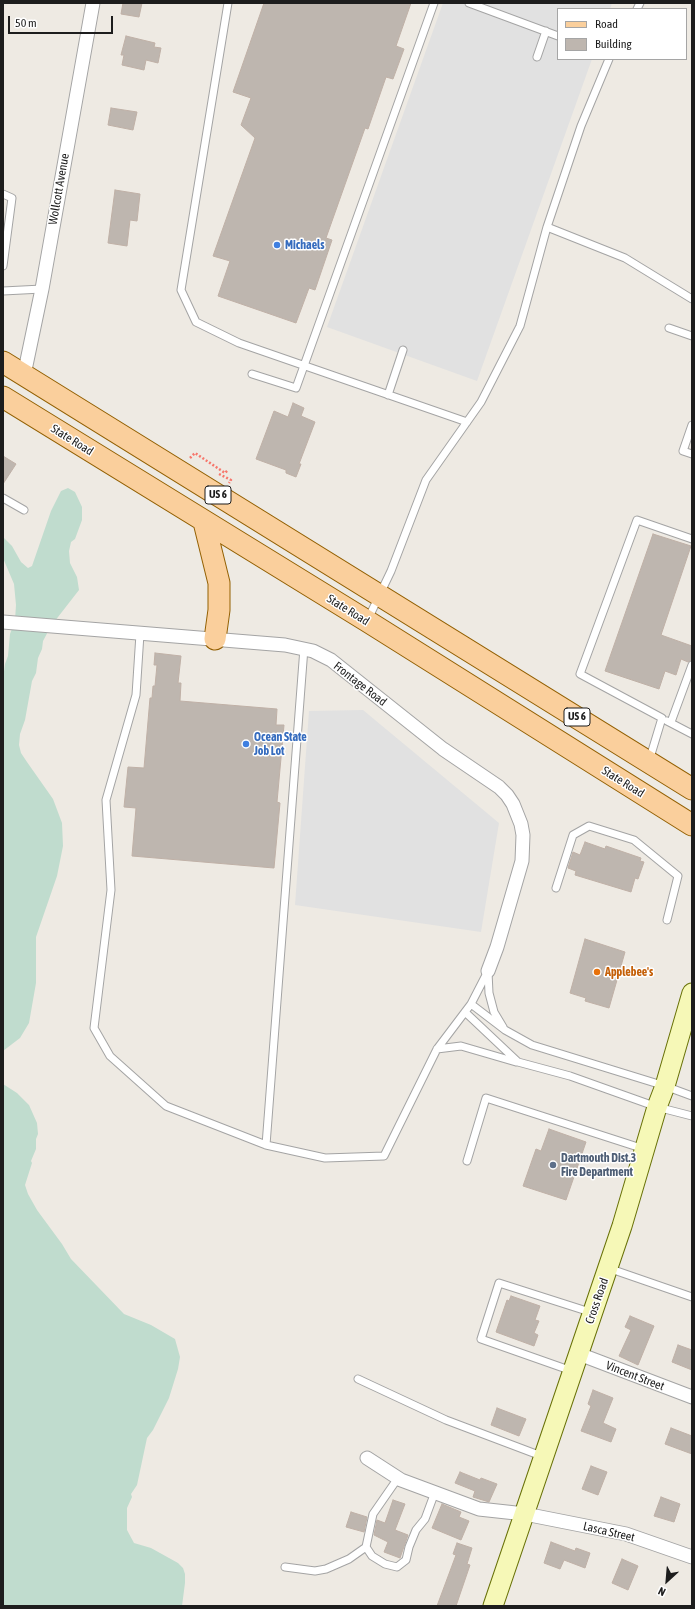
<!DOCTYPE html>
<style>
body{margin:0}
#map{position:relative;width:695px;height:1609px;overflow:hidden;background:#eeeae3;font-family:"Asap Condensed",sans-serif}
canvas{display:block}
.frame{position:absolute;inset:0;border:4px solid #1d1d1d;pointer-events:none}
.legend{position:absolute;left:557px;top:8px;width:130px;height:52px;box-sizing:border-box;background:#fff;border:1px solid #a5a5a5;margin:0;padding:5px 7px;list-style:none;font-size:12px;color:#1d1d1d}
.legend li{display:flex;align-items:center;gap:8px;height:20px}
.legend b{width:20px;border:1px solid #a5a5a5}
.north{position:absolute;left:647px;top:1561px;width:40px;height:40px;-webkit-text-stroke:3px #fff;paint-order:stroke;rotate:206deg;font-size:11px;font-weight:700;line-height:16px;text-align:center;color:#1d1d1d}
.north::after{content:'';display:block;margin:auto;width:14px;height:18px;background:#1d1d1d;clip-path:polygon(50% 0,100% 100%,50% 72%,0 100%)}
.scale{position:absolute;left:8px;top:16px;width:105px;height:18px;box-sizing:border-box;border:2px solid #1d1d1d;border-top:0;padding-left:5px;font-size:12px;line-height:14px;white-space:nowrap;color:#1d1d1d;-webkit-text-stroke:3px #fff;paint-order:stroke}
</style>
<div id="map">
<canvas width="695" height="1609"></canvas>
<div class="frame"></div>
<ul class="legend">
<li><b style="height:5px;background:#facf9c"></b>Road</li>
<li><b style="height:11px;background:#beb6af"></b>Building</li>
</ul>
<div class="north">N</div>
<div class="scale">50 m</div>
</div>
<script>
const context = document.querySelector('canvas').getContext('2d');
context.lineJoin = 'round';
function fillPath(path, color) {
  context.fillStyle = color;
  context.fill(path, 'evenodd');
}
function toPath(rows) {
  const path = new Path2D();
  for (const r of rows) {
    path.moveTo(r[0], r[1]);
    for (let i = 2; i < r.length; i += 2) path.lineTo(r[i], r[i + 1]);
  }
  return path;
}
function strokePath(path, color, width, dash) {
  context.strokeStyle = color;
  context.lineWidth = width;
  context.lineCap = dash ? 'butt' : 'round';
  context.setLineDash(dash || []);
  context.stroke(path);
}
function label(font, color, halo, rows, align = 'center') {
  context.font = font + ' "Asap Condensed",sans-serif';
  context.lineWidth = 3;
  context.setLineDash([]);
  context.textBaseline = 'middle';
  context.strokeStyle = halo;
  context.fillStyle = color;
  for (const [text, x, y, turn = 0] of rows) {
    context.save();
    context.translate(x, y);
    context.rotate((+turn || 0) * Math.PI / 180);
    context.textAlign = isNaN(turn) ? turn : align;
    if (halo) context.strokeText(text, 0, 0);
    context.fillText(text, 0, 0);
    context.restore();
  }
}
const wetland = toPath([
 [68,488,75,492,82,507,82,520,75,539,71,542,69,551,70,563,77,577,79,590,51,626,43,641,42,649,38,658,36,673,32,681,25,720,20,734,19,745,21,753,27,762,53,799,62,823,63,846,57,876,36,937,36,983,29,1023,20,1038,3,1051,3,679,5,664,8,656,10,634,15,620,16,605,14,584,3,558,3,540,4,538,12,546,21,562,28,568,32,566,51,511,61,491],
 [3,1084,17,1093,29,1105,37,1123,38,1134,36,1139,36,1149,31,1161,32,1163,25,1185,28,1194,37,1210,62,1244,71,1259,124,1314,151,1325,175,1339,180,1357,178,1369,169,1398,153,1430,147,1438,137,1485,131,1494,132,1497,127,1508,127,1530,134,1543,151,1548,178,1563,183,1568,185,1574,185,1583,182,1606,3,1606]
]);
const parking = toPath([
 [443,3,612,3,610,9,558,9,558,59,592,59,477,381,327,327],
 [363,710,499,823,481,932,295,905,309,711]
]);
const building = toPath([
 [123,3,142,3,139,17,121,14,123,3],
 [264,3,411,3,396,46,404,49,393,79,386,77,368,129,365,128,326,238,332,240,315,290,309,288,296,323,218,296,230,261,213,256,255,138,241,125,251,98,233,92,264,3],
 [126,36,155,43,154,47,161,48,158,63,146,60,144,70,122,65,124,55,121,55,126,36],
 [111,108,137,112,133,130,108,125,111,108],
 [115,190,140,194,137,221,130,220,127,246,108,243,115,190],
 [293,403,304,408,301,416,315,422,299,464,301,464,296,477,286,473,286,470,256,459,274,411,288,417,293,403],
 [3,456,16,464,3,484,3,456],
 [653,534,691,546,661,635,692,646,692,660,688,662,681,659,676,675,665,671,659,689,605,671,653,534],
 [155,653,181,656,178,683,181,683,180,701,277,709,276,725,284,725,277,802,280,803,274,868,132,856,136,808,124,807,128,767,144,768,150,698,152,698,153,686,155,686,157,665,154,665,155,653],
 [585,842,605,849,606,846,641,858,640,861,644,862,638,879,635,878,631,892,575,875,576,871,568,868,573,852,580,855,585,842],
 [585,939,625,952,609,1008,585,1001,586,998,570,993,585,939],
 [549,1129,586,1142,566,1200,523,1186,536,1149,541,1151,549,1129],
 [511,1296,540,1306,535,1320,539,1321,534,1333,538,1335,534,1346,496,1332,507,1300,509,1301,511,1296],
 [630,1316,654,1326,638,1365,619,1356,631,1330,625,1327,630,1316],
 [678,1345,692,1350,692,1370,672,1362,678,1345],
 [593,1390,613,1398,603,1423,616,1429,611,1442,581,1431,591,1406,588,1404,593,1390],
 [497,1408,526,1419,519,1436,491,1425,497,1408],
 [671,1428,692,1436,692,1454,665,1444,671,1428],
 [591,1466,607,1472,598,1495,582,1489,591,1466],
 [460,1472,480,1480,481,1478,497,1484,489,1502,473,1497,475,1491,455,1483,460,1472],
 [661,1497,680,1504,674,1522,654,1516,661,1497],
 [393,1500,405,1504,395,1530,408,1535,400,1558,384,1552,388,1542,374,1535,377,1520,385,1523,393,1500],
 [442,1504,461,1512,459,1517,469,1521,461,1540,432,1528,442,1504],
 [351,1512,367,1517,364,1532,346,1527,351,1512],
 [551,1542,575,1551,576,1548,590,1553,585,1568,564,1560,560,1569,544,1563,551,1542],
 [457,1543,472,1548,467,1564,470,1565,456,1606,437,1606,456,1555,453,1554,457,1543],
 [622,1559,638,1566,628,1590,612,1583,622,1559]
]);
const path = toPath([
 [190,458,195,453,225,473,228,470],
 [219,474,231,480,229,483]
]);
const lane = toPath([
 [228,3,181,290,196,322,239,343,467,422],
 [469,3,558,36],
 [637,9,640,3],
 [537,57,546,31],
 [3,194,12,198,3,266],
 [547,227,581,126,609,59],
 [3,291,42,289],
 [669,328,692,336],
 [252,374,296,388,434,3],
 [388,395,403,350],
 [692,425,683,451,692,454],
 [3,498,24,510],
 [368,619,391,571,426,480,481,402,520,326,547,227,625,258,692,299],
 [140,634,136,695,106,800,111,890,94,1028,110,1056,166,1106,266,1145,325,1158,384,1156,437,1049,471,1004,488,971],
 [667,721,692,734],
 [671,722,692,665],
 [649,761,662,718,580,674,637,520,692,539],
 [556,888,573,835,589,826,634,840,678,876,667,920],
 [488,972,489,993,494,1012,503,1027],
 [471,1004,505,1030,532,1045,665,1086,692,1096],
 [465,1012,518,1062,570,1076,657,1107,692,1116],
 [437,1049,461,1046,516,1062],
 [266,1145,304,648],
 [467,1161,486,1098,644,1149],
 [608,1268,692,1297],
 [572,1371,481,1339,499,1283,593,1313],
 [358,1379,446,1420,544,1457],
 [398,1478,373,1514,366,1547,372,1556,385,1564,397,1567,406,1560,409,1547,416,1530,425,1519,435,1492],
 [285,1567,315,1571,326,1569,349,1559,366,1547]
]);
const street = toPath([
 [24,375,42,289,93,3],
 [3,622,285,645,313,651,331,660,443,749,499,787,507,795,513,804,521,824,523,835,522,861,497,947,488,971],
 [579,1354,692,1397],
 [367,1458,401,1480,479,1509,525,1514,626,1534,692,1557]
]);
const secondary = toPath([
 [493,1606,622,1226,657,1107,665,1086,692,993]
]);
const primary = toPath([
 [3,362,692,789],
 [3,397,367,621,692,825],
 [204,522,219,583,219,610,215,639]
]);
const markers = [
 [277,245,4,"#3f7fe0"],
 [246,744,4,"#3f7fe0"],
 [597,972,4,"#e8710a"],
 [553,1165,4,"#5c6f8a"]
];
const shields = [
 [218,495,26],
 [577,717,26]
];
const shieldNames = [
 ["US 6",218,495],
 ["US 6",577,717]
];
const streetNames = [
 ["Wollcott Avenue",59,189,-80],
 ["State Road",72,440,32],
 ["State Road",348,610,32],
 ["Frontage Road",360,684,38],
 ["State Road",623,782,32],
 ["Cross Road",597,1301,-71],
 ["Vincent Street",635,1376,21],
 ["Lasca Street",609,1532,13]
];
const shopNames = [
 ["Michaels",285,245],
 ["Ocean State",254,737],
 ["Job Lot",254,751]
];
const foodNames = [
 ["Applebee's",605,972]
];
const serviceNames = [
 ["Dartmouth Dist.3",561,1158],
 ["Fire Department",561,1172]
];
fillPath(wetland, '#c0dcce');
fillPath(parking, '#e1e1e1');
fillPath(building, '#beb6af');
strokePath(building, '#bfb0a6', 1);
strokePath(lane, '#a4a4a4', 9);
strokePath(street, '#a4a4a4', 15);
strokePath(secondary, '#687107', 21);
strokePath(primary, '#936003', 23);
strokePath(path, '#f6776c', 2.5, [2, 2]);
strokePath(lane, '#fff', 7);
strokePath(street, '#fff', 13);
strokePath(secondary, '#f6f8b7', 19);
strokePath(primary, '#facf9c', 21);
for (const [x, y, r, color] of markers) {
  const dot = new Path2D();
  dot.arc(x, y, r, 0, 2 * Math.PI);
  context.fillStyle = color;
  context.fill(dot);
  strokePath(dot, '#fff', 1.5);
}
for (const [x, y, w] of shields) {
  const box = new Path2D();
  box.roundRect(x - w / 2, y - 9, w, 18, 3);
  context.fillStyle = '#fff';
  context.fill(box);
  strokePath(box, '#1d1d1d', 1);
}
label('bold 11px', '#1d1d1d', null, shieldNames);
label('12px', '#1d1d1d', '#fff', streetNames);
label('bold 12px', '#366cbe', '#fff', shopNames, 'left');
label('bold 12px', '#c56008', '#fff', foodNames, 'left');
label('bold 12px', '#4e5e75', '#fff', serviceNames, 'left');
</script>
